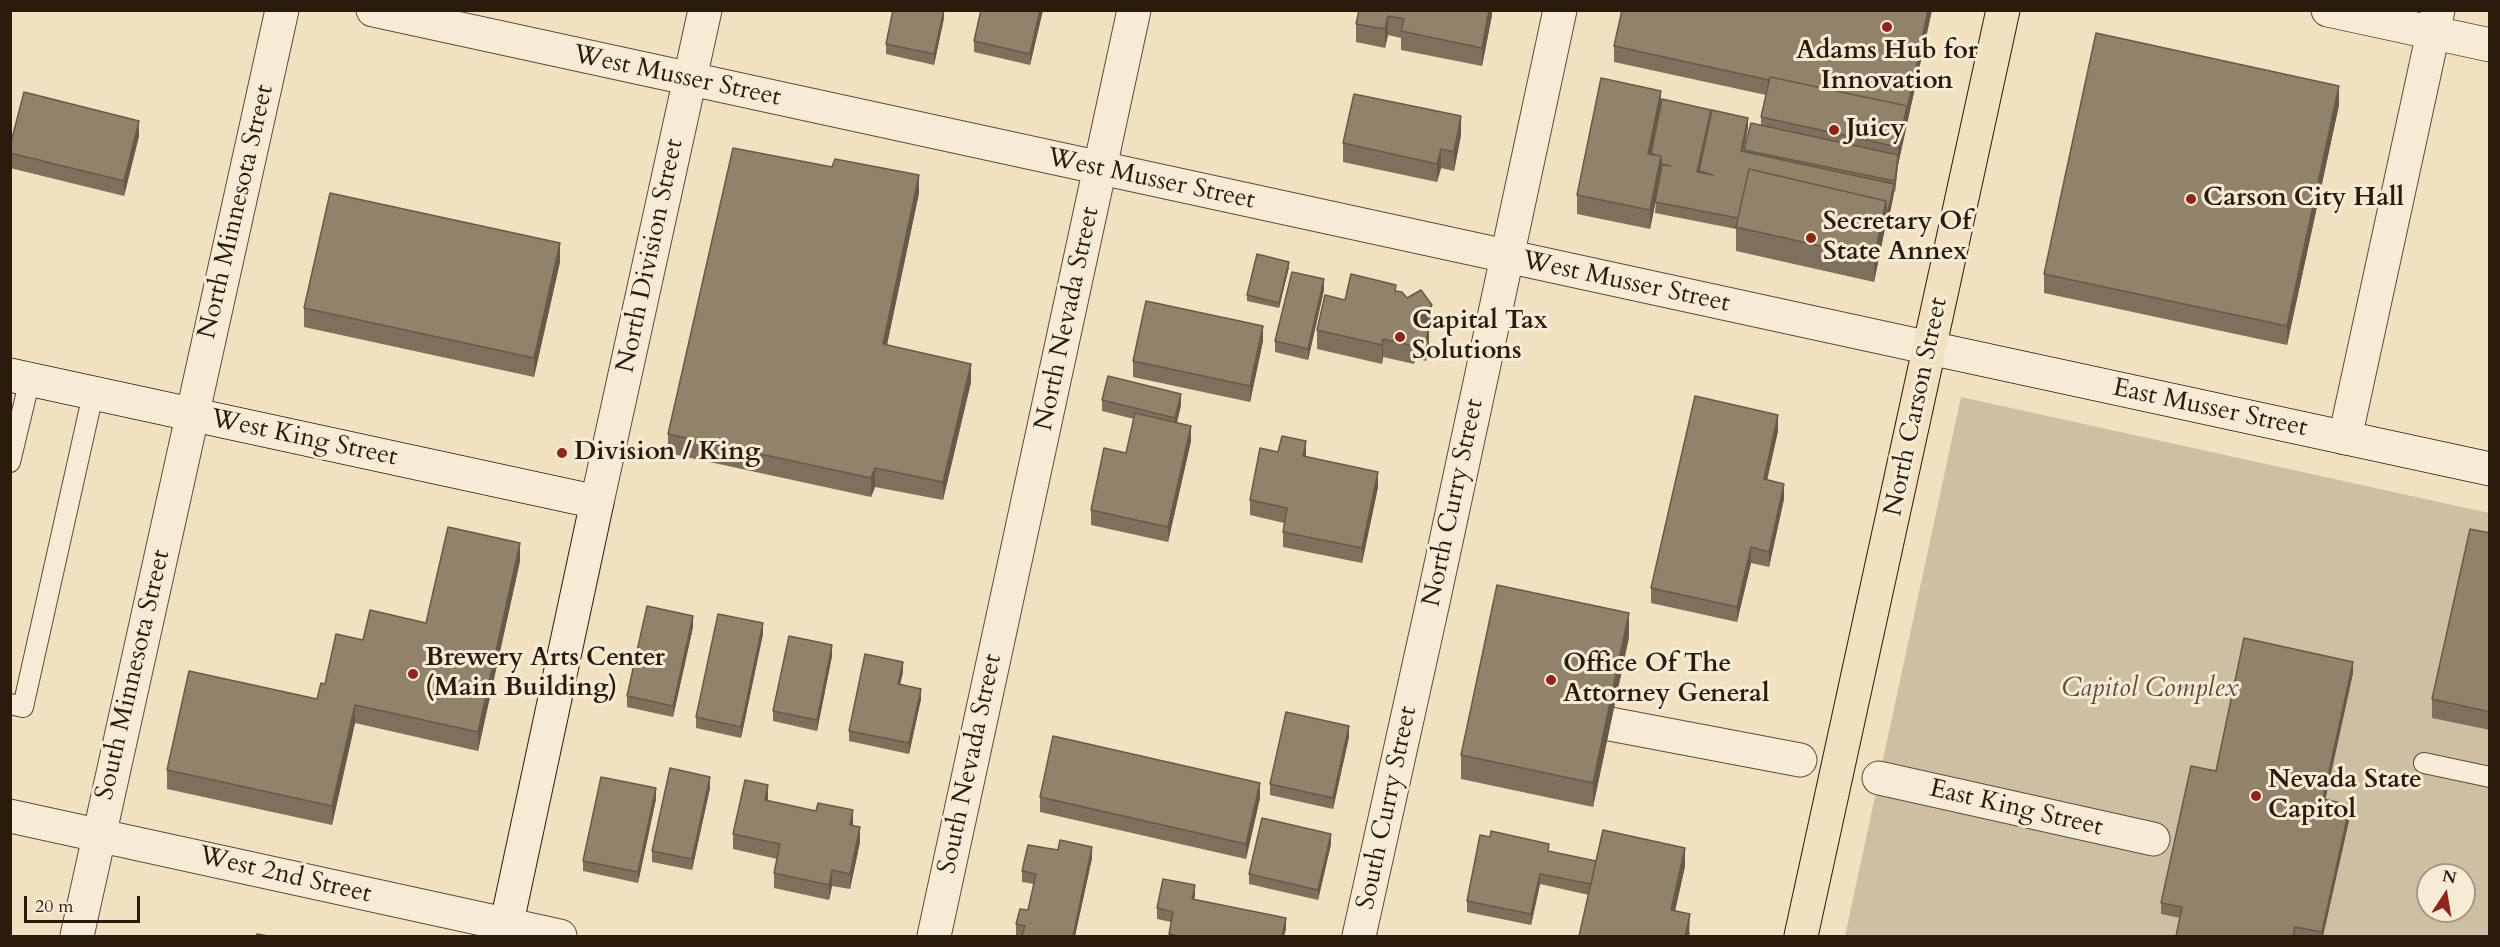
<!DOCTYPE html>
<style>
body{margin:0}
#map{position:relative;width:2500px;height:947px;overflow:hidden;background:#f1e1c0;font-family:Cardo,serif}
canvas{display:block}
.frame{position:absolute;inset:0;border:12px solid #2b1b0d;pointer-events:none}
.north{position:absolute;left:2416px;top:863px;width:60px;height:60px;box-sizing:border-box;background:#f6ecd6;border:2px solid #a59886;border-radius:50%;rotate:12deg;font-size:16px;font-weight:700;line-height:24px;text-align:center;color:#2b1b0d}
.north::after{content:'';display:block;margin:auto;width:21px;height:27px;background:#8f2418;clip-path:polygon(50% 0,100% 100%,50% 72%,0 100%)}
.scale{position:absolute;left:24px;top:896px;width:116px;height:27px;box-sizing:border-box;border:3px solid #2b1b0d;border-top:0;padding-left:8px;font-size:18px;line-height:21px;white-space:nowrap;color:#2b1b0d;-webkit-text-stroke:4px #f6ecd6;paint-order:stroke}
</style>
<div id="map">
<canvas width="2500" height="947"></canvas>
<div class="frame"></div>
<div class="north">N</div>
<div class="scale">20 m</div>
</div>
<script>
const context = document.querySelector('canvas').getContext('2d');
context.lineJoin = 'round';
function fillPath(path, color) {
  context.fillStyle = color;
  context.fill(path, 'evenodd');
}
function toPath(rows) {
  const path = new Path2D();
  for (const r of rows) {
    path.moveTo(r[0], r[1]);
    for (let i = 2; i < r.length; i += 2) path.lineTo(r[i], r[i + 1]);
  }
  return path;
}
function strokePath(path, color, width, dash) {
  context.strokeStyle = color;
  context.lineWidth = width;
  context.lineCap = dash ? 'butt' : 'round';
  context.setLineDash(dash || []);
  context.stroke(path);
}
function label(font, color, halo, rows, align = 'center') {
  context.font = font + ' Cardo,serif';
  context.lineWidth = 6;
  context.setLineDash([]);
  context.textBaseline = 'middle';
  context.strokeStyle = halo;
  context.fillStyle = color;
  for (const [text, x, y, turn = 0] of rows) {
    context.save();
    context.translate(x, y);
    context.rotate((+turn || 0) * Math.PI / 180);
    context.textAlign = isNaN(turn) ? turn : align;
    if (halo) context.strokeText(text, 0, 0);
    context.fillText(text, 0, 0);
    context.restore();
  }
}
const green = toPath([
 [1961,397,2489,513,2489,936,1845,936],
 [2428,875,2464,875,2464,911,2428,911]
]);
const lane = toPath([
 [10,462,30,379],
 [10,704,23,707,93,394],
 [2424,763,2490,777]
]);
const street = toPath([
 [373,10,1930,348],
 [2328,10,2490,45],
 [2345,438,2438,10],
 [597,502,705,10],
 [1610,724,1800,760],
 [1879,778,2153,839],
 [10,816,560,936],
 [77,936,282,10],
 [934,936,1134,10],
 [1359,936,1433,602,1560,10]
]);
const secondary = toPath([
 [1930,348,2490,469],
 [10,375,597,502,504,936]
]);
const primary = toPath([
 [1801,936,2003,10]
]);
const wall = toPath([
 [944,10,944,18,934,65,886,54,886,44],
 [1043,10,1030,65,974,52,974,41],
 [1359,10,1492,10,1492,15,1482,66,1401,50,1401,38,1388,35,1385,48,1356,42,1356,24],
 [1622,10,1932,10,1898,165,1895,192,1894,192,1888,222,1886,222,1874,282,1736,251,1736,229,1655,213,1656,200,1650,229,1577,214,1577,195,1661,106,1711,117,1748,128,1743,151,1744,152,1751,123,1761,125,1761,117,1766,95,1614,62,1614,46],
 [2339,105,2287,345,2044,293,2044,274],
 [1461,135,1454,171,1441,168,1437,182,1343,162,1343,143],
 [139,136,124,196,10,168,10,146],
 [919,193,887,345,971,382,943,500,875,487,871,497,668,453,668,434],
 [560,262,534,377,304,327,304,308],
 [1289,267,1279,308,1247,301,1247,295],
 [1324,290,1308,360,1275,352,1275,341],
 [1396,291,1432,324,1429,326,1429,344,1426,361,1415,358,1414,364,1383,357,1382,364,1317,349,1317,330,1345,300],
 [1263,341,1250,402,1133,377,1133,361],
 [1102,400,1181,405,1177,423,1191,441,1168,542,1091,525,1091,510,1126,453,1134,419,1102,411],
 [1778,431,1767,480,1784,499,1769,567,1751,563,1737,622,1651,603,1651,588],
 [1306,457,1378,487,1362,563,1283,547,1283,532,1284,523,1250,515,1250,500],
 [2490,533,2490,730,2432,718,2432,699],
 [520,561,478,751,355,723,332,825,167,789,167,770,317,699,325,684,363,640,426,623],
 [693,627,673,717,627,707,627,696],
 [763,634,741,738,696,728,696,717],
 [1629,637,1593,807,1461,779,1461,755],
 [832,656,817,731,773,721,773,711],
 [903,672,900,684,921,699,909,754,849,741,849,731],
 [2353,673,2325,800,2350,816,2323,936,2176,936,2180,918,2161,914,2161,903,2216,771],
 [1349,737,1333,809,1270,795,1270,784],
 [710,788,692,870,652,862,652,851],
 [1040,797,1260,798,1246,859,1040,812],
 [656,799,638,883,583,871,583,861],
 [768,801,853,825,860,842,850,889,832,886,829,900,774,888,774,873,777,859,733,849,733,834],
 [1331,844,1318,900,1249,884,1249,874],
 [1549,851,1596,861,1685,866,1675,911,1690,933,1689,936,1579,936,1589,895,1540,884,1531,925,1467,912,1467,901],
 [1092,858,1075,936,1022,936,1016,935,1016,924,1028,910,1034,884,1022,882,1022,871],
 [1195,896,1194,899,1286,929,1284,936,1169,936,1171,922,1157,919,1157,908]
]);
const shadedWall = toPath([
 [944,10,944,18,934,65,934,54],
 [1040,10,1043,10,1030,65,1030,54],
 [1489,10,1492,10,1492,15,1482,66,1482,48],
 [1928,10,1932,10,1898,165,1898,147],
 [1388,16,1388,35,1385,48,1385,29],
 [2339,86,2339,105,2287,345,2287,326],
 [1661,91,1661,110,1650,161,1648,154],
 [1711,110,1711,120,1697,183,1697,172],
 [1461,116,1461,135,1454,171,1454,152],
 [1748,118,1748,128,1741,162,1741,151],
 [139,121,139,136,124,196,124,181],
 [1441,149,1441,168,1437,182,1437,164],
 [1898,155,1898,165,1895,192,1895,181],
 [1661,156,1661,175,1650,229,1650,210],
 [919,175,919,193,883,363,883,344],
 [1894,184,1894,194,1888,222,1888,211],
 [1886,201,1886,224,1874,282,1874,258],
 [560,243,560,262,534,377,534,358],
 [1289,262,1289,267,1279,308,1279,303],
 [1324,279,1324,290,1308,360,1308,349],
 [1432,305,1432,324,1429,326,1429,344,1426,361,1426,342,1422,332,1419,342,1419,323,1422,313],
 [1263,326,1263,341,1250,402,1250,386],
 [1383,339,1383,357,1382,364,1382,345],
 [1415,339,1415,358,1414,364,1414,346],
 [971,364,971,382,943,500,943,482],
 [1181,394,1181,405,1175,429,1175,418],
 [1778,415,1778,431,1764,494,1764,479],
 [1191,426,1191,441,1168,542,1168,527],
 [1306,441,1306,456,1303,471,1303,456],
 [875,468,875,487,871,497,871,478],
 [1378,472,1378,487,1362,563,1362,548],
 [1784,484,1784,499,1769,567,1769,552],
 [520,543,520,561,478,751,478,732],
 [1751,547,1751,563,1737,622,1737,607],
 [1629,613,1629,637,1593,807,1593,783],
 [693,616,693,627,673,717,673,706],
 [763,623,763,634,741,738,741,727],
 [832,645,832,656,817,731,817,720],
 [903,662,903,672,898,694,898,684],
 [2353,662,2353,673,2323,810,2323,799],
 [921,689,921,699,909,754,909,743],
 [355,705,355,723,332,825,332,806],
 [1349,726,1349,737,1333,809,1333,798],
 [710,777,710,788,692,870,692,859],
 [1260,783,1260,798,1246,859,1246,844],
 [768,785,768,800,765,815,765,800],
 [656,788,656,799,638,883,638,872],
 [2350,805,2350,816,2323,936,2322,936,2322,932],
 [853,810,853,825,850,825],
 [860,827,860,842,850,889,850,874],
 [1331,834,1331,844,1318,900,1318,890],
 [1092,847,1092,858,1075,936,1073,936],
 [1685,848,1685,866,1671,929,1671,910],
 [832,870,832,886,829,900,829,885],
 [1540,874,1540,884,1531,925,1531,914],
 [1195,885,1195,896,1192,909,1192,899],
 [1690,914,1689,936,1685,936],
 [1286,918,1286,929,1284,936,1282,936]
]);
const building = toPath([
 [893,10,944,10,934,54,886,44,893,10],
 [981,10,1040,10,1030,54,974,41,981,10],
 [1359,10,1489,10,1482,48,1401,31,1404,19,1388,16,1385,29,1356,24,1359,10],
 [1622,10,1928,10,1907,110,1907,106,1770,77,1769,80,1614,46,1622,10],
 [2096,33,2339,86,2287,326,2044,274,2096,33],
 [1770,77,1907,106,1898,147,1761,117,1770,77],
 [1601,78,1661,91,1648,154,1661,156,1650,210,1577,195,1601,78],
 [24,92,139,121,124,181,10,153,10,146,24,92],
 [1354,94,1461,116,1454,152,1441,149,1437,164,1343,143,1354,94],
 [1662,99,1711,110,1697,172,1713,175,1699,171,1712,110,1748,118,1741,151,1894,184,1888,211,1886,211,1886,201,1749,169,1738,218,1655,202,1662,165,1671,166,1661,164,1661,156,1651,154,1662,99],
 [1751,123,1898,155,1895,181,1744,150,1751,123],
 [733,148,832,167,835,159,919,175,883,344,971,364,943,482,875,468,871,478,668,434,733,148],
 [1749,169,1886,201,1874,258,1736,227,1749,169],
 [330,193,560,243,534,358,304,308,330,193],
 [1257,254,1289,262,1279,303,1247,295,1257,254],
 [1292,272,1324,279,1308,349,1275,341,1292,272],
 [1351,274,1396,285,1395,291,1402,292,1407,298,1421,290,1432,305,1422,313,1419,323,1429,325,1426,342,1415,339,1414,346,1383,339,1382,345,1317,330,1325,295,1345,300,1351,274],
 [1146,301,1263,326,1250,386,1133,361,1146,301],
 [1108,376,1181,394,1175,418,1102,400,1108,376],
 [1695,396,1778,415,1764,479,1784,484,1769,552,1751,547,1737,607,1651,588,1695,396],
 [1135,413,1191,426,1168,527,1091,510,1104,448,1126,453,1135,413],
 [1282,436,1306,441,1303,456,1378,472,1362,548,1283,532,1287,508,1250,500,1260,448,1278,452,1282,436],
 [448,527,520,543,478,732,355,705,332,806,167,770,189,671,317,699,321,683,325,684,336,634,363,640,370,610,426,623,448,527],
 [2470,529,2490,533,2490,712,2432,699,2470,529],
 [1497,585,1629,613,1593,783,1461,755,1497,585],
 [647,606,693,616,673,706,627,696,647,606],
 [718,614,763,623,741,727,696,717,718,614],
 [789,636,832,645,817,720,773,711,789,636],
 [2244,638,2353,662,2323,799,2350,805,2322,932,2295,927,2293,936,2176,936,2182,907,2161,903,2191,766,2216,771,2244,638],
 [865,654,903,662,898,684,921,689,909,743,849,731,865,654],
 [1286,712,1349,726,1333,798,1270,784,1286,712],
 [1053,736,1260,783,1246,844,1040,797,1053,736],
 [670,768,710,777,692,859,652,851,670,768],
 [601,777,656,788,638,872,583,861,601,777],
 [745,780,768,785,765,800,816,811,818,803,853,810,850,825,860,827,850,874,832,870,829,885,774,873,780,844,733,834,745,780],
 [1262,818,1331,834,1318,890,1249,874,1262,818],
 [1603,830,1685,848,1671,910,1690,914,1685,936,1579,936,1603,830],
 [1491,831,1549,844,1548,851,1596,861,1591,884,1540,874,1531,914,1467,901,1480,835,1490,837,1491,831],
 [1060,840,1092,847,1073,936,1022,936,1025,926,1016,924,1020,909,1028,910,1036,874,1022,871,1028,845,1058,850,1060,840],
 [1163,879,1195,885,1192,899,1286,918,1282,936,1178,936,1169,934,1173,912,1157,908,1163,879],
 [257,934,268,936,257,936,257,934]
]);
const markers = [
 [1887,27,6,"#8f2418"],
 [1834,130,6,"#8f2418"],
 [2191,199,6,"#8f2418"],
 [1811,238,6,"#8f2418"],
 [1400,337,6,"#8f2418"],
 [562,453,6,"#8f2418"],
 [413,674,6,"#8f2418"],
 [1551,680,6,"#8f2418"],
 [2256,796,6,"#8f2418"]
];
const poiNames = [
 ["Adams Hub for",1887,52,"center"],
 ["Innovation",1887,82,"center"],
 ["Juicy",1846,130],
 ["Carson City Hall",2203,199],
 ["Secretary Of",1823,223],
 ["State Annex",1823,253],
 ["Capital Tax",1412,322],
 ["Solutions",1412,352],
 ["Division / King",574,453],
 ["Brewery Arts Center",425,659],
 ["(Main Building)",425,689],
 ["Office Of The",1563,665],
 ["Attorney General",1563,695],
 ["Nevada State",2268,781],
 ["Capitol",2268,811]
];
const streetNames = [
 ["West Musser Street",677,77,12],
 ["West Musser Street",1151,180,12],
 ["North Minnesota Street",237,212,-77],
 ["North Division Street",651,256,-78],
 ["West Musser Street",1626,283,12],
 ["North Nevada Street",1068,319,-78],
 ["North Carson Street",1917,407,-78],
 ["East Musser Street",2210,409,12],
 ["West King Street",304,439,12],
 ["North Curry Street",1454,503,-78],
 ["South Minnesota Street",134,675,-77],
 ["South Nevada Street",971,764,-78],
 ["South Curry Street",1388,808,-78],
 ["East King Street",2016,809,13],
 ["West 2nd Street",285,876,13]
];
const parkNames = [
 ["Capitol Complex",2150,690]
];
fillPath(green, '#cfbfa2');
strokePath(lane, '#5c4c3a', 22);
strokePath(street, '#5c4c3a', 35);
strokePath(secondary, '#2b1b0d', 35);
strokePath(primary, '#2b1b0d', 35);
strokePath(lane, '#f6ecd6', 20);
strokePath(street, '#f6ecd6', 33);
strokePath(secondary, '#f6ecd6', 33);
strokePath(primary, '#f1e1c0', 33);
fillPath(wall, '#7e705b');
fillPath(shadedWall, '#665b4a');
fillPath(building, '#92826a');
strokePath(building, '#665b4a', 1.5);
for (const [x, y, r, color] of markers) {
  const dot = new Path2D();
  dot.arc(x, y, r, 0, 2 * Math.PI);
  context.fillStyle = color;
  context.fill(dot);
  strokePath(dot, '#f6ecd6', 2);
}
label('bold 26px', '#2b1b0d', '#f6ecd6', poiNames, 'left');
label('26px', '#2b1b0d', '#f6ecd6', streetNames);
label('italic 26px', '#5c4c3a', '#f6ecd6', parkNames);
</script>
